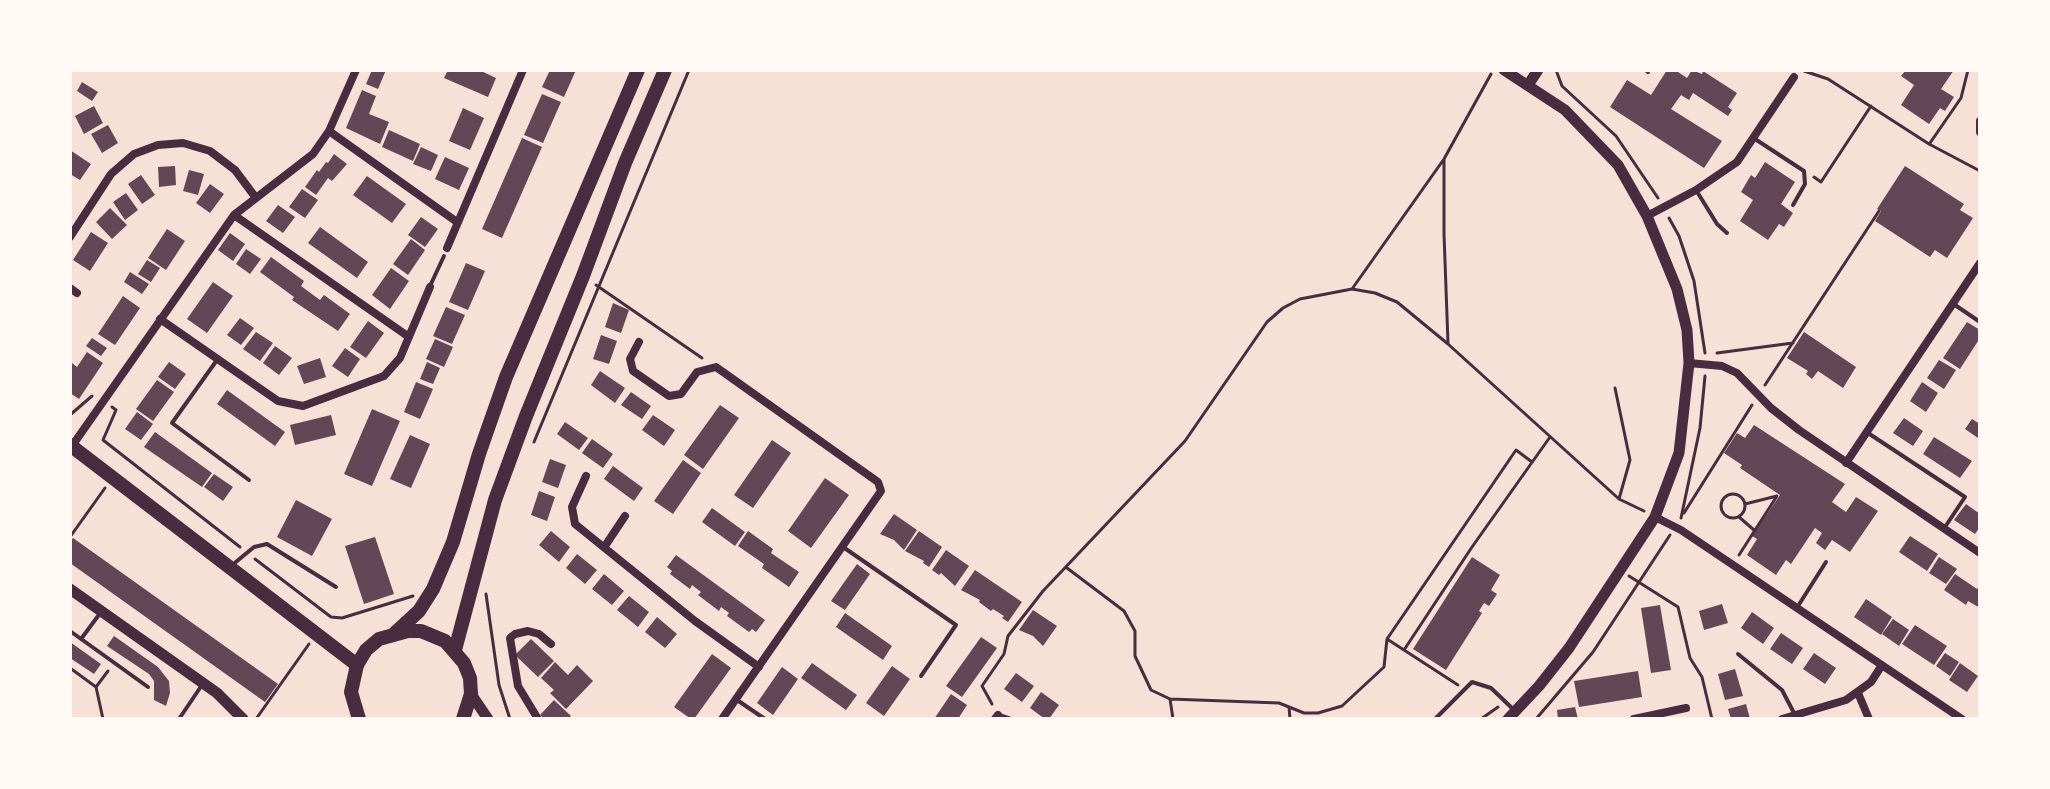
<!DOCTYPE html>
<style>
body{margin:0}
#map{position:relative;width:2050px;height:789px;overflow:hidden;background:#f7e1d7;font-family:"Noto Sans",sans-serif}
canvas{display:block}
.frame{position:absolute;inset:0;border:72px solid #fffaf5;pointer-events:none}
</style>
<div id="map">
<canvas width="2050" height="789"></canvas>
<div class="frame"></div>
</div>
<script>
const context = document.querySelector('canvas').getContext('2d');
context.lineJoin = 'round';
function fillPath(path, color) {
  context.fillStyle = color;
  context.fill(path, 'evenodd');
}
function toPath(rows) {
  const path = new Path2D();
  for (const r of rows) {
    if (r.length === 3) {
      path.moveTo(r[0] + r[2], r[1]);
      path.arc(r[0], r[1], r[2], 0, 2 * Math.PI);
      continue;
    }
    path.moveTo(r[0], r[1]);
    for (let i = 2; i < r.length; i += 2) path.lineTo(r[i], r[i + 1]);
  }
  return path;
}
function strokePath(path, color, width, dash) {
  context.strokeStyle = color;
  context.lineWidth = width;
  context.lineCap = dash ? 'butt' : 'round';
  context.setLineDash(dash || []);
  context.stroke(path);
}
const building = toPath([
 [372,70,386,70,378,89,366,84],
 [448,70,479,70,496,78,488,97,444,78],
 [550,70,576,70,564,97,542,87],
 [1667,70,1675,70,1687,78,1692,70,1702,74,1703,71,1737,93,1728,107,1732,110,1728,116,1693,93,1689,100,1681,95,1671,109,1722,141,1704,168,1610,107,1627,80,1651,95],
 [1906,70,1954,70,1941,89,1954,97,1945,111,1940,108,1929,124,1901,105,1914,85,1901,76],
 [82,82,98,92,92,101,77,91],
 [362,90,376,96,369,114,389,122,380,144,346,128],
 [542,94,561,102,543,143,524,135],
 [94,106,103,123,84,134,75,116],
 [463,108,484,118,470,150,449,141],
 [108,125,118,143,102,153,91,134],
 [389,130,420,144,413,161,382,147],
 [522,138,542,147,502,238,482,229],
 [421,147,438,155,431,171,413,164],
 [70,150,91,164,80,180,70,174],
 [334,154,347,164,332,181,328,178,316,195,305,187,317,170,319,172,326,162,328,163],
 [445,157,469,168,459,190,435,179],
 [1765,162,1795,182,1781,204,1793,213,1784,227,1779,224,1768,240,1740,221,1753,200,1741,192,1751,175,1755,178],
 [175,166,176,185,159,187,158,167],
 [1905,166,1964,204,1960,210,1973,218,1947,258,1935,250,1930,257,1875,221,1881,211,1877,209],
 [189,170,204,174,198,195,183,191],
 [141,175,155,195,142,204,128,184],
 [367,176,406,204,392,223,353,195],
 [210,184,224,194,210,213,196,203],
 [302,189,318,200,305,218,289,207],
 [126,193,138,210,125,220,113,202],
 [278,205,295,217,283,233,266,221],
 [110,208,127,225,112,239,96,222],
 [421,217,438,229,425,247,408,235],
 [320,227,368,262,357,278,308,243],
 [167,229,185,241,166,270,148,258],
 [91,232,108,243,90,271,73,260],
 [230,233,245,244,233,261,218,250],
 [411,239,425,250,408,275,393,264],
 [246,249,261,259,250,274,236,264],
 [271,257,304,281,301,286,320,300,324,295,350,314,338,331,292,300,294,297,260,272],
 [147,260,160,268,151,282,138,274],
 [466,263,485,271,468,310,449,302],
 [391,268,409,281,390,309,372,295],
 [130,272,149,284,142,294,124,282],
 [213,282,233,296,207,333,187,319],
 [123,296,140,308,115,345,98,334],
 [613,303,629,310,621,333,605,327],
 [446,307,465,315,452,344,433,336],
 [240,318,254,328,241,345,227,335],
 [368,321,384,333,366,358,350,347],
 [1967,322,1980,330,1980,338,1960,369,1943,358],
 [256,332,273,343,260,361,243,349],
 [1804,332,1856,367,1843,388,1818,371,1812,379,1806,374,1808,371,1787,358],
 [601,335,617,341,609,364,593,359],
 [92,338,107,348,101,356,86,346],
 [435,339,453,347,444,367,426,359],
 [275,346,292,358,279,375,263,363],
 [345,348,360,359,348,377,332,366],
 [87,352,103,363,79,399,70,393,70,366,72,363,77,367],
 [320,358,326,377,304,384,297,366],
 [1939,360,1956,370,1944,389,1927,378],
 [169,362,186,374,175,389,158,377],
 [427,362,440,368,433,384,420,379],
 [600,371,625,388,615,403,591,385],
 [157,380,174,392,153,421,136,409],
 [416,382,433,389,420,419,404,412],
 [1922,382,1938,393,1926,412,1910,401],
 [227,390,285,432,275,446,217,404],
 [631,392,651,406,642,419,621,405],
 [720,405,739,418,703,469,684,455],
 [372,409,400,421,372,486,344,474],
 [137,412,153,424,141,440,125,429],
 [331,415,336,435,295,445,290,425],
 [653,415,675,430,664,446,642,430],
 [1904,418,1923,431,1913,446,1893,433],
 [1972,419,1980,424,1978,438,1965,429],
 [565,422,588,438,579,450,557,434],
 [1754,425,1845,484,1832,502,1846,512,1856,497,1878,511,1850,552,1832,540,1825,550,1816,543,1822,533,1815,528,1791,564,1786,560,1776,575,1747,555,1757,539,1752,536,1780,495,1740,468,1742,465,1724,453,1737,433,1745,438],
 [155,432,212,473,202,487,144,447],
 [410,435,430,444,411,488,390,479],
 [1934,437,1972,461,1960,478,1923,454],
 [592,439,613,454,603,468,582,453],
 [772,440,791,453,753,508,734,495],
 [550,459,566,465,558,488,542,482],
 [683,460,701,473,673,514,654,501],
 [613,466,643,488,634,501,604,479],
 [214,474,233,487,223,501,204,487],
 [825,478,849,495,811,548,788,531],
 [539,491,555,497,547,521,531,515],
 [296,500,332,519,312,556,277,537],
 [1966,504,1980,514,1980,527,1975,534,1954,520],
 [712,508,745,532,735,546,702,522],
 [894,514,917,530,904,550,894,540,880,534],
 [551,531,570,547,559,562,539,545],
 [748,531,773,549,771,553,799,572,789,587,762,568,764,564,738,546],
 [919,531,942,547,929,567,923,563,924,561,905,551],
 [1910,536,1938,554,1927,571,1899,552],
 [375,537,394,594,364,604,345,546],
 [73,538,278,684,265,702,70,563,70,542],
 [946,550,969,566,955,586,941,573,939,575,932,570],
 [577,554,597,570,585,584,566,568],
 [676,555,765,620,756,632,752,629,749,632,727,616,729,613,721,607,719,611,698,595,701,592,692,585,690,589,670,574,672,571,667,567],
 [1472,557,1500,575,1491,590,1497,594,1489,606,1484,603,1479,611,1482,613,1446,670,1413,649],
 [1939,557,1957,569,1946,584,1929,573],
 [857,564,870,574,845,610,831,601],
 [975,570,1022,602,1008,622,1002,618,1004,616,993,609,991,611,979,602,980,600,961,590],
 [604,574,624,591,612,605,592,589],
 [1955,574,1977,589,1980,584,1980,608,1968,601,1966,605,1944,590],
 [629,596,649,612,638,627,617,610],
 [1866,599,1892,617,1881,635,1854,617],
 [1722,604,1728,623,1704,630,1699,611],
 [1660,605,1671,670,1651,673,1641,608],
 [1033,610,1057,626,1043,646,1033,636,1019,630],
 [1752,612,1774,628,1763,644,1741,628],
 [845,613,892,646,883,660,836,627],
 [657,617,677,634,665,648,645,632],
 [1893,619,1909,630,1899,646,1882,634],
 [1915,625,1947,646,1934,665,1902,644],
 [1781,633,1803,648,1792,664,1770,649],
 [114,636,158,667,169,681,170,693,166,706,154,700,154,681,149,674,107,646],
 [981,637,997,648,962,697,946,686],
 [531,639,554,661,538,677,515,655],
 [70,642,101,664,94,674,70,658],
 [1814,653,1836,668,1825,684,1803,669],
 [1945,653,1959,662,1950,676,1936,666],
 [712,654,731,668,694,719,691,719,674,707],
 [555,662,568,675,577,665,593,681,566,709,550,693,554,690,541,678],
 [812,663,857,695,846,710,801,678],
 [1960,663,1978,676,1967,692,1949,680],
 [892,666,910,679,884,716,866,703],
 [782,667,798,679,773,715,757,703],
 [1735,669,1743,696,1725,700,1718,674],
 [1638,671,1642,697,1579,707,1574,681],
 [1016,673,1034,686,1022,702,1004,689],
 [1041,692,1059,705,1049,719,1045,719,1030,708],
 [951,694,967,705,958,719,934,719],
 [554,700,571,716,568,719,545,719,540,715],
 [1746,704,1750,719,1731,719,1728,709],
 [1575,707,1578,719,1558,719,1557,710]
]);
const path = toPath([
 [1556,70,1562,86,1616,136,1658,198],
 [1804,71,1828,79,1929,144,1980,171],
 [1930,143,1961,98,1968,70],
 [1444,159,1444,234,1448,343],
 [1814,177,1821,182,1871,106],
 [1669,218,1679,236,1694,281,1705,353],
 [596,285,702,358],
 [1352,289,1444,159,1491,74],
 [1717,353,1793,343],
 [1765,385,1879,211],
 [1615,388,1630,460,1619,499],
 [112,407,116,410,103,440,240,547],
 [70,415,92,396],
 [534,442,689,70],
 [1733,506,12],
 [1684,513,1752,405],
 [1739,517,1754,530],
 [1681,518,1700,428,1705,376],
 [70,537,105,488],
 [1739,555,1777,496,1745,504],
 [255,559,331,617,342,618,413,596],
 [1067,568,1124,611,1135,631,1135,656,1151,690,1170,699,1279,703,1304,713,1318,713,1342,706,1384,667,1387,639,1516,450,1532,462],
 [1629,576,1678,607,1690,658,1702,677,1712,719],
 [486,594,499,685,510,719],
 [1387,639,1458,685],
 [1404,650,1472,547,1550,437],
 [70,668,96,687,108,671],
 [96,687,103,719],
 [1170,699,1173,719],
 [992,704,982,686,1004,654,1008,636,1043,591,1185,441,1267,322,1283,308,1300,299,1352,289,1375,293,1397,302,1448,344,1619,499,1644,511],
 [1289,707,1290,719],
 [256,719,309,644],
 [1481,719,1498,707],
 [1536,719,1593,652,1670,535]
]);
const service = toPath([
 [1646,70,1648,72],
 [1755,139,1804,171,1805,184,1793,205],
 [1696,190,1717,224,1727,233],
 [430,286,444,256],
 [1955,305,1980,322],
 [217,360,172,423,249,480],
 [1868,433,1965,497,1945,527],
 [843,547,956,625,921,676],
 [231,566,254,547,267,544,336,587],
 [1798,606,1826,562],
 [70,631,148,687],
 [81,639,101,612],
 [1738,654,1782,690,1794,713],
 [737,700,765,719],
 [999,715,1011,719],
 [179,719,202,685],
 [1435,719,1472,682,1491,688,1514,710]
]);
const minor = toPath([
 [1980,121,1980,132],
 [329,131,457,222],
 [234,215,409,337],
 [1647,216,1696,190,1737,162,1794,77],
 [70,237,111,174,134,154,158,145,183,143,210,151,235,170,256,198],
 [447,248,523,70],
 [70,288,77,293],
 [160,319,278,401,303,406,384,376,400,358,430,287],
 [639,342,630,359,633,371,669,396,681,394,697,372,716,367,878,482,881,491,722,719],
 [1689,363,1722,366,1737,373,1771,408,1799,430,1980,553],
 [72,446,234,215,313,154,329,131,356,70],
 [1846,463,1980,263],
 [586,476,572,507,575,524,695,621,759,667],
 [1655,517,1681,530,1962,719],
 [605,546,625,516],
 [1858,693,1869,719],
 [538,719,518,686,510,638,515,634,528,631,539,634,551,644],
 [995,719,998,715],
 [1634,719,1686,708],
 [1782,719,1846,700,1871,682,1882,665]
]);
const tertiary = toPath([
 [1504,70,1565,110,1618,165,1647,216,1677,289,1687,330,1689,363,1679,453,1655,517,1569,648,1539,686,1508,719],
 [1528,85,1538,70],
 [70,589,217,693,243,719],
 [471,694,488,719]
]);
const primary = toPath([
 [70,445,357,665]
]);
const trunk = toPath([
 [395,633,419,611,433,589,453,542,479,454,506,377,638,70],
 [455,650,495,500,526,416,583,276,625,163,665,70],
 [359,719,351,692,357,665,366,650,379,639,408,631,421,631,445,641,464,663,470,678,471,694,463,719]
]);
fillPath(building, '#644757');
strokePath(path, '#4a2c40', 3);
strokePath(service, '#4a2c40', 4);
strokePath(minor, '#4a2c40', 8);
strokePath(tertiary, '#4a2c40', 11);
strokePath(primary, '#4a2c40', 14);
strokePath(trunk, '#4a2c40', 14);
</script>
